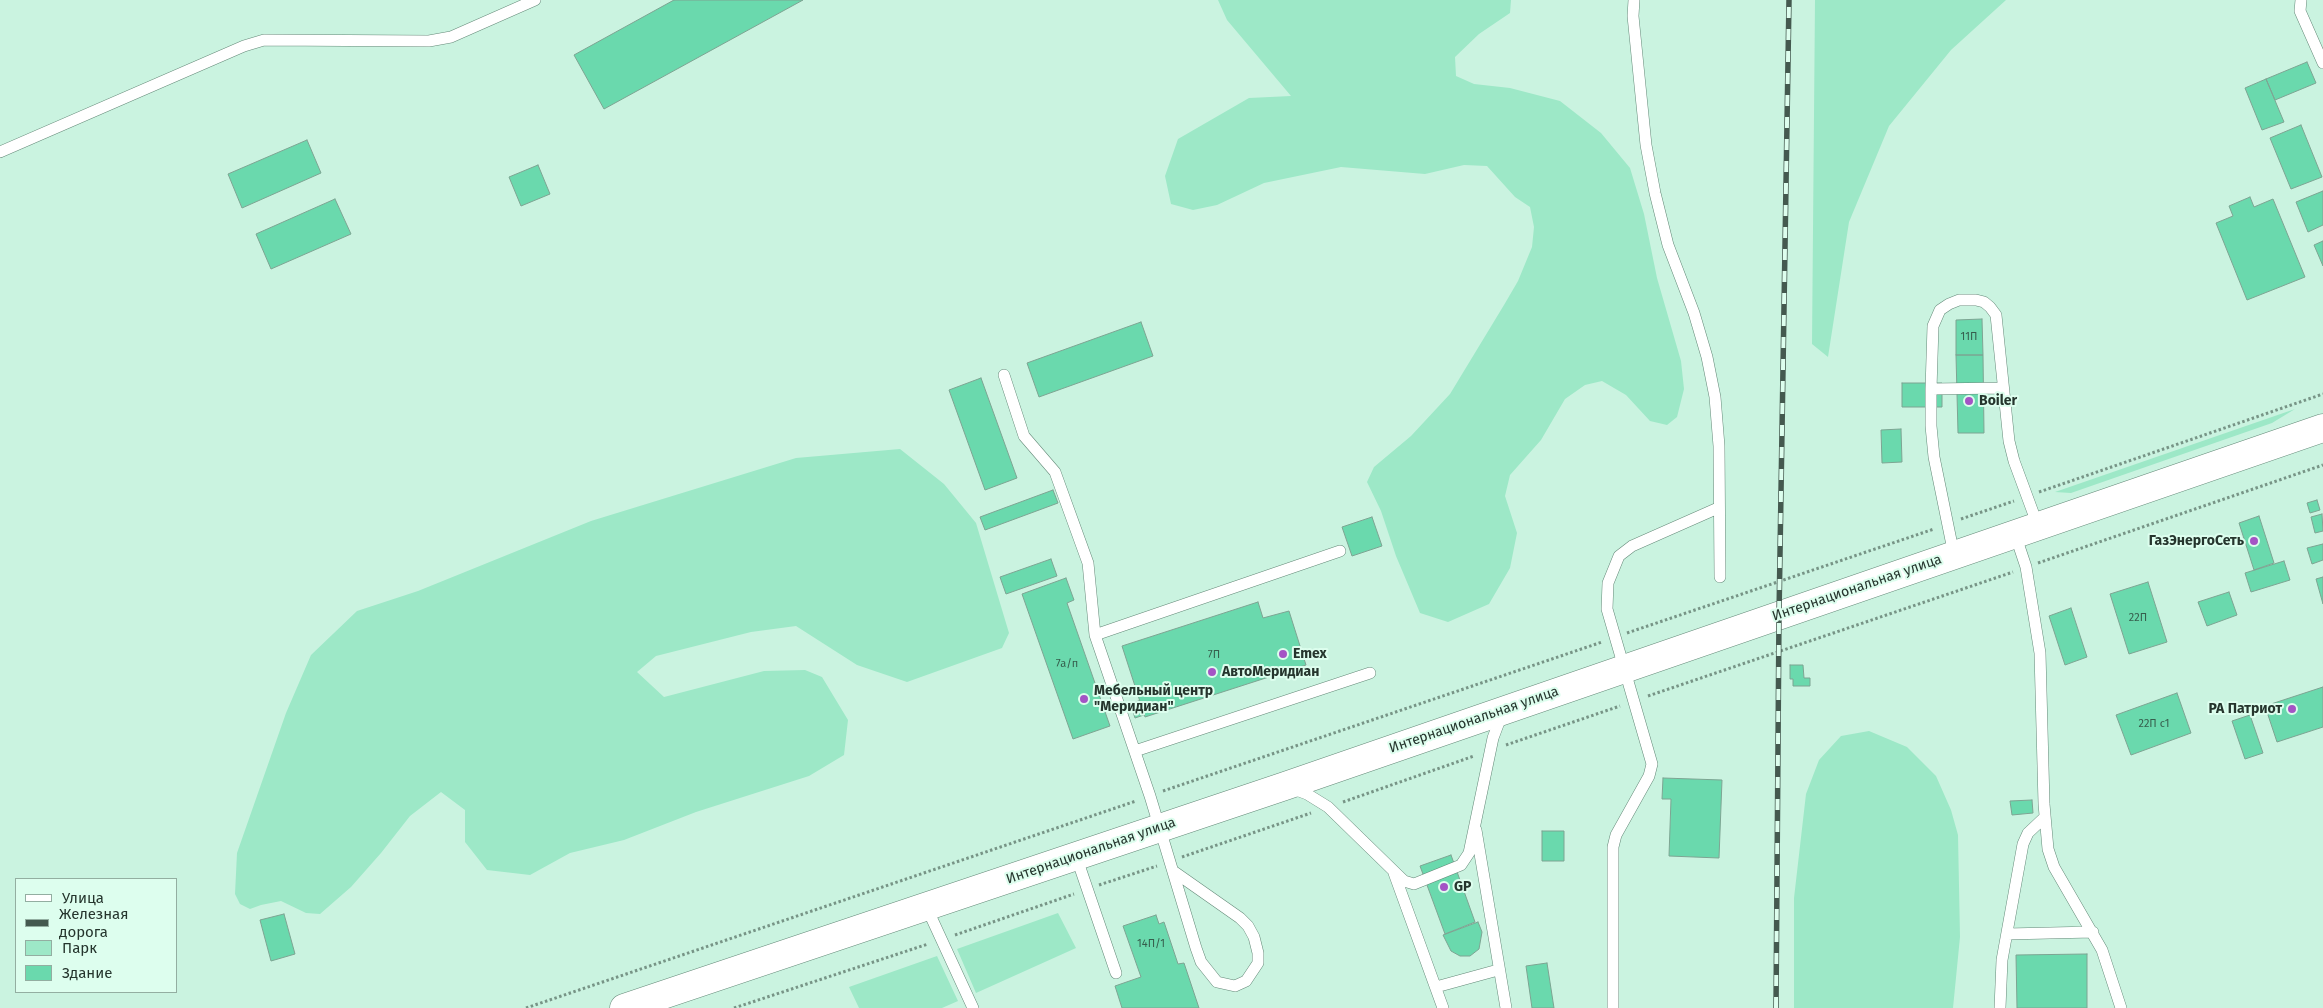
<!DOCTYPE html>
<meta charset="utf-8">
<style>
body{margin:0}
#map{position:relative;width:2323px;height:1008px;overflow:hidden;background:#caf3e0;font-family:"Fira Sans",sans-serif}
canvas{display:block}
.legend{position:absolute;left:15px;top:878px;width:162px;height:115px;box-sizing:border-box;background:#ddfeee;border:1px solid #93aea1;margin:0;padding:6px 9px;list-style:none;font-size:15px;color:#25352d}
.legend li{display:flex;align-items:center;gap:10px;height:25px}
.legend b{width:25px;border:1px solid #93aea1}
</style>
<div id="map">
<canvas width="2323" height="1008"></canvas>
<ul class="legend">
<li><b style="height:6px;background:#fff"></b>Улица</li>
<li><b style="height:6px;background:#44594f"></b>Железная дорога</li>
<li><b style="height:14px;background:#9de8c7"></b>Парк</li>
<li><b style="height:14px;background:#6ad9ad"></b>Здание</li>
</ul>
</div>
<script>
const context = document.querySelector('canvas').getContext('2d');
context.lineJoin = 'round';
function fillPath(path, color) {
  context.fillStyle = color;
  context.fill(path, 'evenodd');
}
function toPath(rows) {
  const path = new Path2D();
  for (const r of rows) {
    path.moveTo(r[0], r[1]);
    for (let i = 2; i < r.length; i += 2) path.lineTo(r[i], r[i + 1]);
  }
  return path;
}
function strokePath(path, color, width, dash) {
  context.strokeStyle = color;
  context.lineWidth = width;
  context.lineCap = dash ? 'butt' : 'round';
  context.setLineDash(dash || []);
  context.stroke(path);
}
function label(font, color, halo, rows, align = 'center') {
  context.font = font + ' "Fira Sans",sans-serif';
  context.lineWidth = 4;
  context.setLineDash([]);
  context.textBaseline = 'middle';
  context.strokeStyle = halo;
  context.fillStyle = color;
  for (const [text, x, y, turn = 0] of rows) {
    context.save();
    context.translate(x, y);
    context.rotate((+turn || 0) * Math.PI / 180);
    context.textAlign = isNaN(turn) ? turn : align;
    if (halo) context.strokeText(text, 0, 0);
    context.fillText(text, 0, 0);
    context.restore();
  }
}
const green = toPath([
 [1218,0,1511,0,1510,13,1479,34,1455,57,1456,76,1474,84,1510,88,1560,101,1601,133,1630,168,1644,214,1657,278,1681,361,1684,389,1677,417,1667,425,1650,421,1626,395,1602,381,1585,385,1565,399,1541,440,1510,475,1505,496,1517,533,1510,568,1489,604,1448,622,1420,613,1396,556,1381,511,1367,482,1374,467,1411,436,1450,394,1504,305,1518,281,1532,247,1534,227,1530,207,1515,197,1487,166,1464,165,1425,174,1341,167,1264,183,1217,205,1193,210,1171,204,1165,176,1178,139,1249,98,1291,96,1227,20],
 [1815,0,2006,0,1951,50,1889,126,1849,222,1828,357,1812,344],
 [2295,409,2272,423,2071,493,2055,492],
 [900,449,944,484,976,523,1009,633,1002,648,907,682,857,665,796,626,751,632,656,656,637,672,664,697,764,671,805,670,822,677,848,720,844,755,809,776,696,812,624,840,570,853,530,875,487,870,465,842,465,810,441,792,410,816,381,853,351,887,320,914,306,913,281,901,261,905,250,909,240,904,235,894,237,853,286,713,311,655,357,611,418,591,591,521,796,458],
 [1869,731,1907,747,1936,776,1951,810,1958,835,1960,937,1953,1008,1794,1008,1794,898,1806,794,1819,760,1841,736],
 [1058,913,1076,948,976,993,957,949],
 [937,956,958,1001,942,1008,859,1008,849,987]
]);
const building = toPath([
 [674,0,803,0,604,109,574,55,674,0],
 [2307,62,2316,83,2275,100,2266,79,2307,62],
 [2266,79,2284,122,2262,130,2245,88,2266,79],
 [2301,125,2322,177,2291,189,2270,138,2301,125],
 [307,140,321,173,242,208,228,174,307,140],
 [538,165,550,194,521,206,509,177,538,165],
 [2323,191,2323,225,2308,232,2296,202,2323,191],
 [2250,197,2254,207,2273,199,2305,277,2247,300,2216,223,2233,216,2229,206,2250,197],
 [335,199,351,234,271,269,256,234,335,199],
 [2323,241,2323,266,2314,245,2323,241],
 [1982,319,1983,355,1956,355,1956,320,1982,319],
 [1141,322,1153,356,1039,397,1027,363,1141,322],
 [1956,355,1983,355,1984,433,1958,433,1956,355],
 [981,378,1017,478,985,490,949,390,981,378],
 [1902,383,1942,383,1942,407,1902,407,1902,383],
 [1901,429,1902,462,1882,463,1881,430,1901,429],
 [1053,490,1058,503,985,530,980,517,1053,490],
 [2317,500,2320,510,2310,513,2307,503,2317,500],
 [2322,514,2323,531,2315,533,2311,517,2322,514],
 [2259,516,2274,563,2254,570,2239,523,2259,516],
 [1372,517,1382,546,1352,556,1342,527,1372,517],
 [2323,544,2323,560,2312,564,2307,548,2323,544],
 [1051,559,1057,576,1006,594,1000,577,1051,559],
 [2284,561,2290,580,2251,592,2245,573,2284,561],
 [2323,577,2323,604,2316,579,2323,577],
 [1066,578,1074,600,1067,603,1110,726,1073,739,1022,594,1066,578],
 [2148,582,2167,642,2129,654,2110,594,2148,582],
 [2229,592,2237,615,2207,626,2198,602,2229,592],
 [1258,602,1263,618,1289,611,1306,665,1145,717,1122,646,1258,602],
 [2071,608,2087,657,2065,665,2049,616,2071,608],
 [1790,665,1803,665,1804,678,1810,678,1810,686,1793,686,1793,679,1790,679,1790,665],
 [2323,687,2323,727,2277,742,2265,706,2323,687],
 [2177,693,2191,733,2131,755,2116,715,2177,693],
 [1139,701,1144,715,1135,718,1130,703,1139,701],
 [2250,715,2263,753,2245,759,2232,721,2250,715],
 [1663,778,1722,780,1719,858,1669,856,1671,799,1662,799,1663,778],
 [2032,800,2033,813,2012,815,2010,801,2032,800],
 [1542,831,1564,831,1564,861,1542,861,1542,831],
 [1451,855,1475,922,1445,934,1420,866,1451,855],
 [284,914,295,954,271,961,260,920,284,914],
 [1156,915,1159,924,1164,922,1178,964,1184,963,1199,1008,1122,1008,1115,986,1141,977,1123,926,1156,915],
 [1478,922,1482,932,1479,949,1470,956,1460,956,1451,951,1443,935,1478,922],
 [2087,954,2087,1008,2017,1008,2016,955,2087,954],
 [1547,963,1554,1008,1532,1008,1526,966,1547,963]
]);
const path = toPath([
 [2039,492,2323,394],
 [1961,519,2014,501],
 [2038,563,2323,465],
 [1627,633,1934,529],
 [1648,696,2013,572],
 [1506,745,1620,706],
 [1163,791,1602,642],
 [1343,802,1474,756],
 [1182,857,1311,813],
 [1099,885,1157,866],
 [955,935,1074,894],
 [526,1008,1136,801],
 [734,1008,928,944]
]);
const lane = toPath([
 [1634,0,1633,16,1646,145,1655,193,1668,245,1694,313,1707,357,1715,397,1719,446,1720,577],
 [2301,0,2300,11,2323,63],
 [0,152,244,46,264,40,429,41,451,37,535,0],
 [1004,375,1024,436,1055,472,1088,563,1095,635,1150,796,1196,948,1201,962,1217,982,1235,986,1246,981,1258,963,1258,953,1254,937,1248,926,1240,918,1173,871],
 [1931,389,1933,326,1940,310,1949,304,1959,300,1976,300,1984,302,1990,307,1996,315,2009,441,2014,461,2038,526],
 [2015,534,2026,567,2040,653,2044,804,2048,849,2054,867,2102,950,2121,1008],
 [1954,555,1934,457,1931,426,1931,389,2003,388],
 [1095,635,1340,551],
 [1135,751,1370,673],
 [1291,788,1307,794,1328,807,1404,881,1414,884,1461,865,1469,853,1493,738,1502,714],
 [1476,830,1506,1008],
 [1076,856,1116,973],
 [1394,873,1443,1008],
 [926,906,973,1008],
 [2007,934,2093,932],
 [1436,987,1498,970],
 [1613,1008,1613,847,1616,835,1649,776,1652,764,1607,609,1608,583,1619,556,1632,546,1718,508],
 [2000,1008,2002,960,2023,844,2028,833,2045,817]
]);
const primary = toPath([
 [624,1008,1285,786,2323,428]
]);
const rail = toPath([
 [1776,1008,1779,615,1789,0]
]);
const markers = [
 [1969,401,5,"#a454c5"],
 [2254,541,5,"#a454c5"],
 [1283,654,5,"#a454c5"],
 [1212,672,5,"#a454c5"],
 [1084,699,5,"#a454c5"],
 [2292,709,5,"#a454c5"],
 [1444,887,5,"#a454c5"]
];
const numberNames = [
 ["11П",1969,337],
 ["22П",2138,618],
 ["7П",1214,655],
 ["7а/п",1067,664],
 ["22П с1",2154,724],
 ["14П/1",1151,944]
];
const poiNames = [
 ["Boiler",1979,401],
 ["ГазЭнергоСеть",2244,541,"right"],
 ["Emex",1293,654],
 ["АвтоМеридиан",1222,672],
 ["Мебельный центр",1094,691],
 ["\"Меридиан\"",1094,707],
 ["РА Патриот",2282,709,"right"],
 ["GP",1454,887]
];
const streetNames = [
 ["Интернациональная улица",1857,588,-19],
 ["Интернациональная улица",1474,720,-19],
 ["Интернациональная улица",1091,851,-19]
];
fillPath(green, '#9de8c7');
fillPath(building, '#6ad9ad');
strokePath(building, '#7da492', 1);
strokePath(lane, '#648978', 12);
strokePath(primary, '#648978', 29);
strokePath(path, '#779486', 3, [2.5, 2.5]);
strokePath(lane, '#fff', 11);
strokePath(primary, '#fff', 28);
strokePath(rail, '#44594f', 5.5);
strokePath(rail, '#ddfeee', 4, [11]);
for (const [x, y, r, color] of markers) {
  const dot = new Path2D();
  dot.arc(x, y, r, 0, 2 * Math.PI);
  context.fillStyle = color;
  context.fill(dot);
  strokePath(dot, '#ddfeee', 2);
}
label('11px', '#365e4d', null, numberNames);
label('bold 14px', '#25352d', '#ddfeee', poiNames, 'left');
label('14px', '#25352d', '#ddfeee', streetNames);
</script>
